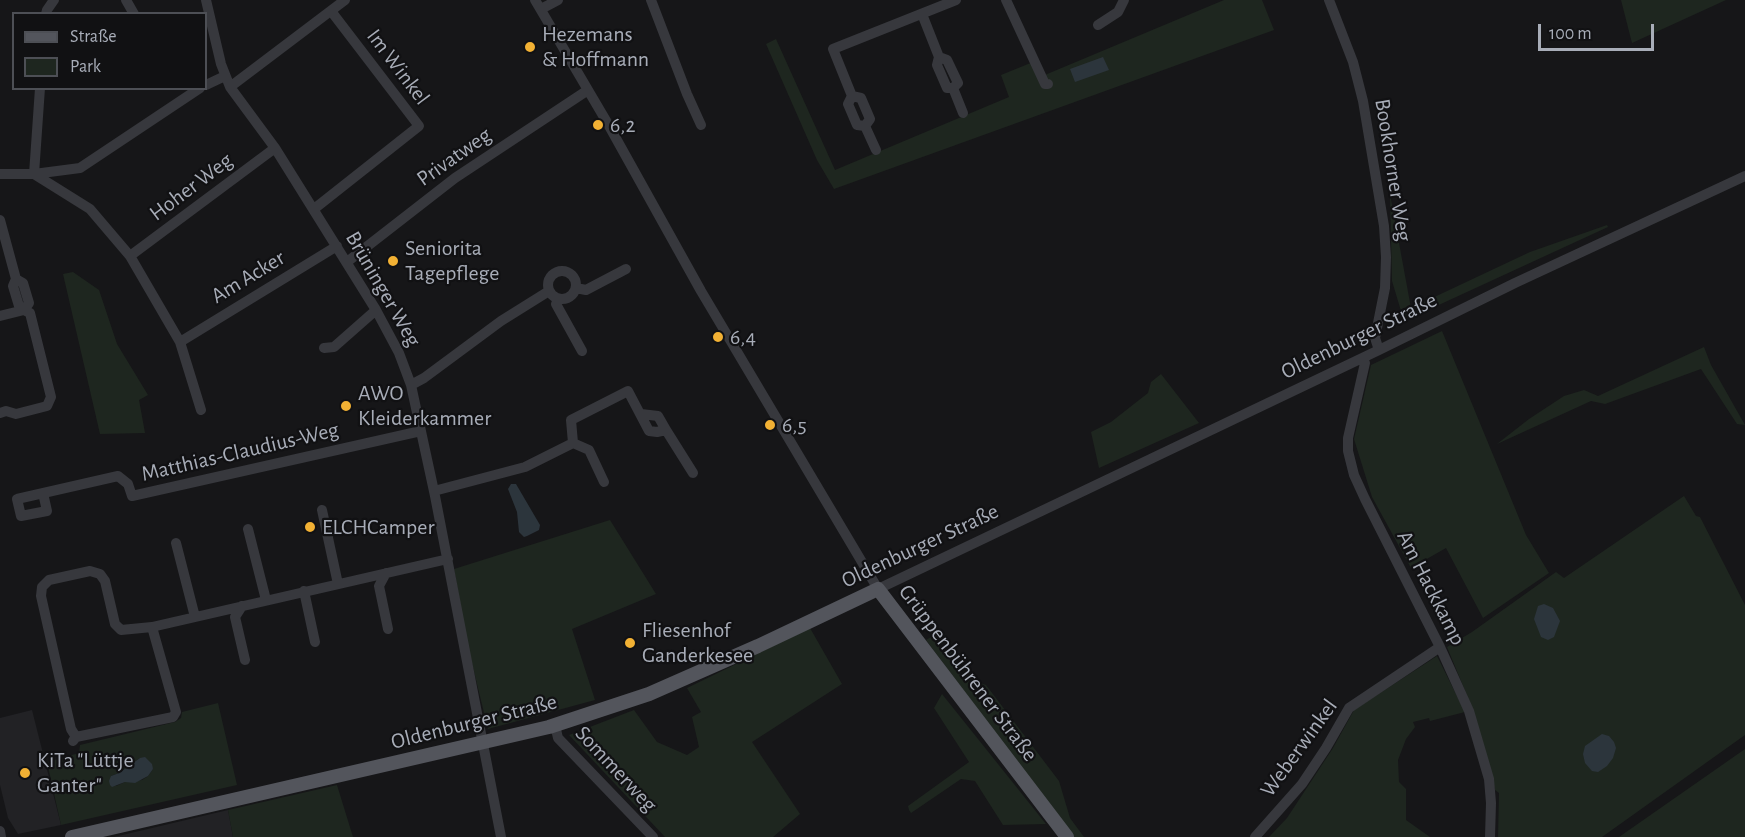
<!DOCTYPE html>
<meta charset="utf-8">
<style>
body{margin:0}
#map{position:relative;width:1745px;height:837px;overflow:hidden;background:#161618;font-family:"Alegreya Sans",sans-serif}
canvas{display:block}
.legend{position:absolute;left:12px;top:12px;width:195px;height:78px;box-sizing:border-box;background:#111113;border:2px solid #4d4f55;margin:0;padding:8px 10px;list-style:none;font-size:18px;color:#a8adb8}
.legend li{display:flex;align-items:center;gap:12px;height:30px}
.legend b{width:30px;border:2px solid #4d4f55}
.scale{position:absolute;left:1538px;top:24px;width:116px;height:27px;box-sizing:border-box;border:3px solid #a8adb8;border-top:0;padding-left:8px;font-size:18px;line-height:21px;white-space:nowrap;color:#a8adb8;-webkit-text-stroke:4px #111113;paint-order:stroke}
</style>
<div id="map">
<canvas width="1745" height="837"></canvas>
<ul class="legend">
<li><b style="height:8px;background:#53555c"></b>Straße</li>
<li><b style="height:16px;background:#1e261f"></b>Park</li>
</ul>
<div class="scale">100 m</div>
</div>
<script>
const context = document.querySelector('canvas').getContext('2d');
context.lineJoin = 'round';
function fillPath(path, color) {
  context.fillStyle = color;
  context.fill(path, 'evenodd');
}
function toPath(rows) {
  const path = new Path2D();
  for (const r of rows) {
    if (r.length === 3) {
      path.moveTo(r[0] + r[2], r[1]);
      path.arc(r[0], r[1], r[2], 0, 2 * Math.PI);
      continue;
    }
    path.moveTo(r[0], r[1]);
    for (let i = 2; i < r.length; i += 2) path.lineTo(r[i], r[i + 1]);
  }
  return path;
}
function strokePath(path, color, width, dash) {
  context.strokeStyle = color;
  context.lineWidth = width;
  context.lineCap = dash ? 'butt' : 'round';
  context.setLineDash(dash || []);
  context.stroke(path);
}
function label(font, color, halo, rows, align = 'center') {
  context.font = font + ' "Alegreya Sans",sans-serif';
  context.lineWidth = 4.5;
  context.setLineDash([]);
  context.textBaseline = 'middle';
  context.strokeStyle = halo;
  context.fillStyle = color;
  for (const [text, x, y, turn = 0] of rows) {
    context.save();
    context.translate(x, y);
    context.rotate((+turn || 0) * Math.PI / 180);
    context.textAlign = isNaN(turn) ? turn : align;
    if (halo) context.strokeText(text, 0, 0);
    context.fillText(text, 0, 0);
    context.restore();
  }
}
const built = toPath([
 [32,710,61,825,18,834,8,818,0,785,0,718],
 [228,810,233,837,114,837]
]);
const green = toPath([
 [1224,0,1262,0,1274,30,834,189,817,160,766,44,776,39,835,170,1009,97,1001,75,1033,62,1040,77],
 [1621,0,1726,0,1632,43],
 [1390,194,1411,308,1530,252,1607,225,1608,227,1404,321,1392,281],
 [73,272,99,290,117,344,148,395,139,400,145,433,100,434,63,274],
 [1442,331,1526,535,1549,573,1483,618,1446,548,1411,568,1372,497,1354,439,1371,365],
 [1704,347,1711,365,1745,425,1737,424,1701,369,1605,404,1591,401,1497,444,1529,419,1564,396,1584,390,1598,396],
 [1161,374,1199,423,1099,468,1091,432,1111,422,1148,393,1151,382],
 [1684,496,1696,516,1700,517,1745,605,1745,735,1602,837,1498,837,1499,793,1495,790,1473,710,1447,647,1472,632,1556,572,1564,578],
 [610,520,656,594,572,629,595,700,488,729,468,647,454,569],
 [810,628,842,684,752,742,800,814,773,837,665,837,569,735,634,710,657,742,687,755,699,747,692,717,701,712,687,688],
 [942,630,978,682,986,685,1059,781,1070,818,1084,837,1073,837,926,640],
 [1437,656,1465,712,1430,721,1429,718,1413,722,1415,727,1406,739,1398,760,1399,782,1406,789,1406,820,1430,837,1269,837,1287,818,1333,748,1354,710],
 [942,694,1046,824,1003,825,975,781,961,779,911,813,909,810,908,806,969,762,934,708],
 [218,703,237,785,61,825,47,762,79,753,80,745,175,722,181,718,182,712],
 [140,758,153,769,148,776,142,780,125,782,116,786,111,776,119,773],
 [1745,749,1745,837,1619,837],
 [337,785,353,837,233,837,228,810]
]);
const water = toPath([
 [1103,57,1109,70,1075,82,1070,69],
 [511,484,516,484,540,525,539,530,527,536,524,537,519,532,517,512,508,489],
 [1544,604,1553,608,1560,621,1554,637,1548,640,1541,637,1534,619,1538,606],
 [1602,734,1609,736,1614,742,1616,748,1613,758,1607,766,1598,772,1592,771,1585,763,1583,754,1585,746],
 [145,757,152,764,153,769,148,776,135,783,125,782,112,787,110,785,109,781,111,776,119,773,140,758]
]);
const minor = toPath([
 [126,0,134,14],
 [206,0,221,64,230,87,275,148,376,310,399,353,411,385,435,496,501,837],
 [535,0,608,124,701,291,878,589,1379,350,1515,283,1745,176],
 [651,0,687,94,701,125],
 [1006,0,1045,84,1048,84],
 [1329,0,1353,62,1363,101,1384,226,1386,257,1385,288,1375,338,1379,350],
 [541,9,558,0],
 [46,14,47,10,54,0],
 [922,14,939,57,937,65,947,88,953,88,963,113],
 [1098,25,1118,12,1124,0],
 [939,57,947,60,958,83,953,88],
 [206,85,225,76],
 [230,87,345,0],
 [40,88,34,174,90,209,130,256,180,342,201,410],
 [852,96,861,98,870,119,865,126],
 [876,150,865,126,857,125,848,104,852,96,833,49,956,0],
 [0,174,34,174,80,168,200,88],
 [314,209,419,126,331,11],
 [0,220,16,279],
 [130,256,275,148],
 [347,262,455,178,588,90],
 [562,285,14],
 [576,288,586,290,626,269],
 [558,299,556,304,582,351],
 [0,316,24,310],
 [180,342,337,246],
 [324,348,334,347,376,310],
 [1363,358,1365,363,1348,438,1348,451,1354,475,1365,499,1440,647,1469,711,1489,779,1491,803,1490,837],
 [411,385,424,378,501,321,549,291],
 [0,413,6,411,16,414,47,406,51,397,30,313,24,310,19,306,13,286,16,279,23,283,29,303,24,310],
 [641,414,658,416,666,430],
 [573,443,589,450,604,482],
 [434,491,525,467,573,443,571,420,628,391,649,431,657,432,666,430,693,473],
 [43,493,47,511,21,516,17,499,118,476,128,484,132,496,421,431],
 [322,510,338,584],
 [248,529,266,600],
 [176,543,195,617],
 [386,573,379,586,388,629],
 [304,591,315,642],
 [242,606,235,617,245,660],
 [555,725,558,738,653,837],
 [76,737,71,729,41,596,42,587,49,580,90,571,100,574,105,581,115,624,121,630,152,627,448,559],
 [73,741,76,737,173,717,176,712,152,627],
 [0,831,1,837],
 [1255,837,1302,784,1326,748,1349,708,1440,647]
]);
const major = toPath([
 [72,837,549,727,649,694,758,646,878,589,1067,837]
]);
const markers = [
 [530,47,6,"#f2b134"],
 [598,125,6,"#f2b134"],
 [393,261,6,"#f2b134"],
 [718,337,6,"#f2b134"],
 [346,406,6,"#f2b134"],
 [770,425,6,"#f2b134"],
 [310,527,6,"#f2b134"],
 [630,643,6,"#f2b134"],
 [25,773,6,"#f2b134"]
];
const poiNames = [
 ["Hezemans",542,34],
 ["& Hoffmann",542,59],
 ["6,2",610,125],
 ["Seniorita",405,248],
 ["Tagepflege",405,273],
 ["6,4",730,337],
 ["AWO",358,393],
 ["Kleiderkammer",358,418],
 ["6,5",782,425],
 ["ELCHCamper",322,527],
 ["Fliesenhof",642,630],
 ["Ganderkesee",642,655],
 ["KiTa \"Lüttje",37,760],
 ["Ganter\"",37,785]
];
const streetNames = [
 ["Im Winkel",398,67,53],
 ["Privatweg",454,157,-35],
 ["Bookhorner Weg",1393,170,81],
 ["Hoher Weg",191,187,-37],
 ["Am Acker",248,277,-31],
 ["Brüninger Weg",383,289,60],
 ["Oldenburger Straße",1359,336,-26],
 ["Matthias-Claudius-Weg",240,452,-13],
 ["Oldenburger Straße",920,546,-25],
 ["Am Hackkamp",1431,588,63],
 ["Grüppenbührener Straße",968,673,53],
 ["Oldenburger Straße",474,722,-14],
 ["Weberwinkel",1299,748,-54],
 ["Sommerweg",616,769,47]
];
fillPath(built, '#222225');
fillPath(green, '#1e261f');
fillPath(water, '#2c353c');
strokePath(minor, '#37383d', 10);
strokePath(major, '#53555c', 14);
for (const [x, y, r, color] of markers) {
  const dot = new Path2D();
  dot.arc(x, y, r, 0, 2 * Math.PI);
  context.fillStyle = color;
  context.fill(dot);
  strokePath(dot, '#111113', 2);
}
label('22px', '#a8adb8', '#111113', poiNames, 'left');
label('22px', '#a8adb8', '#111113', streetNames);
</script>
